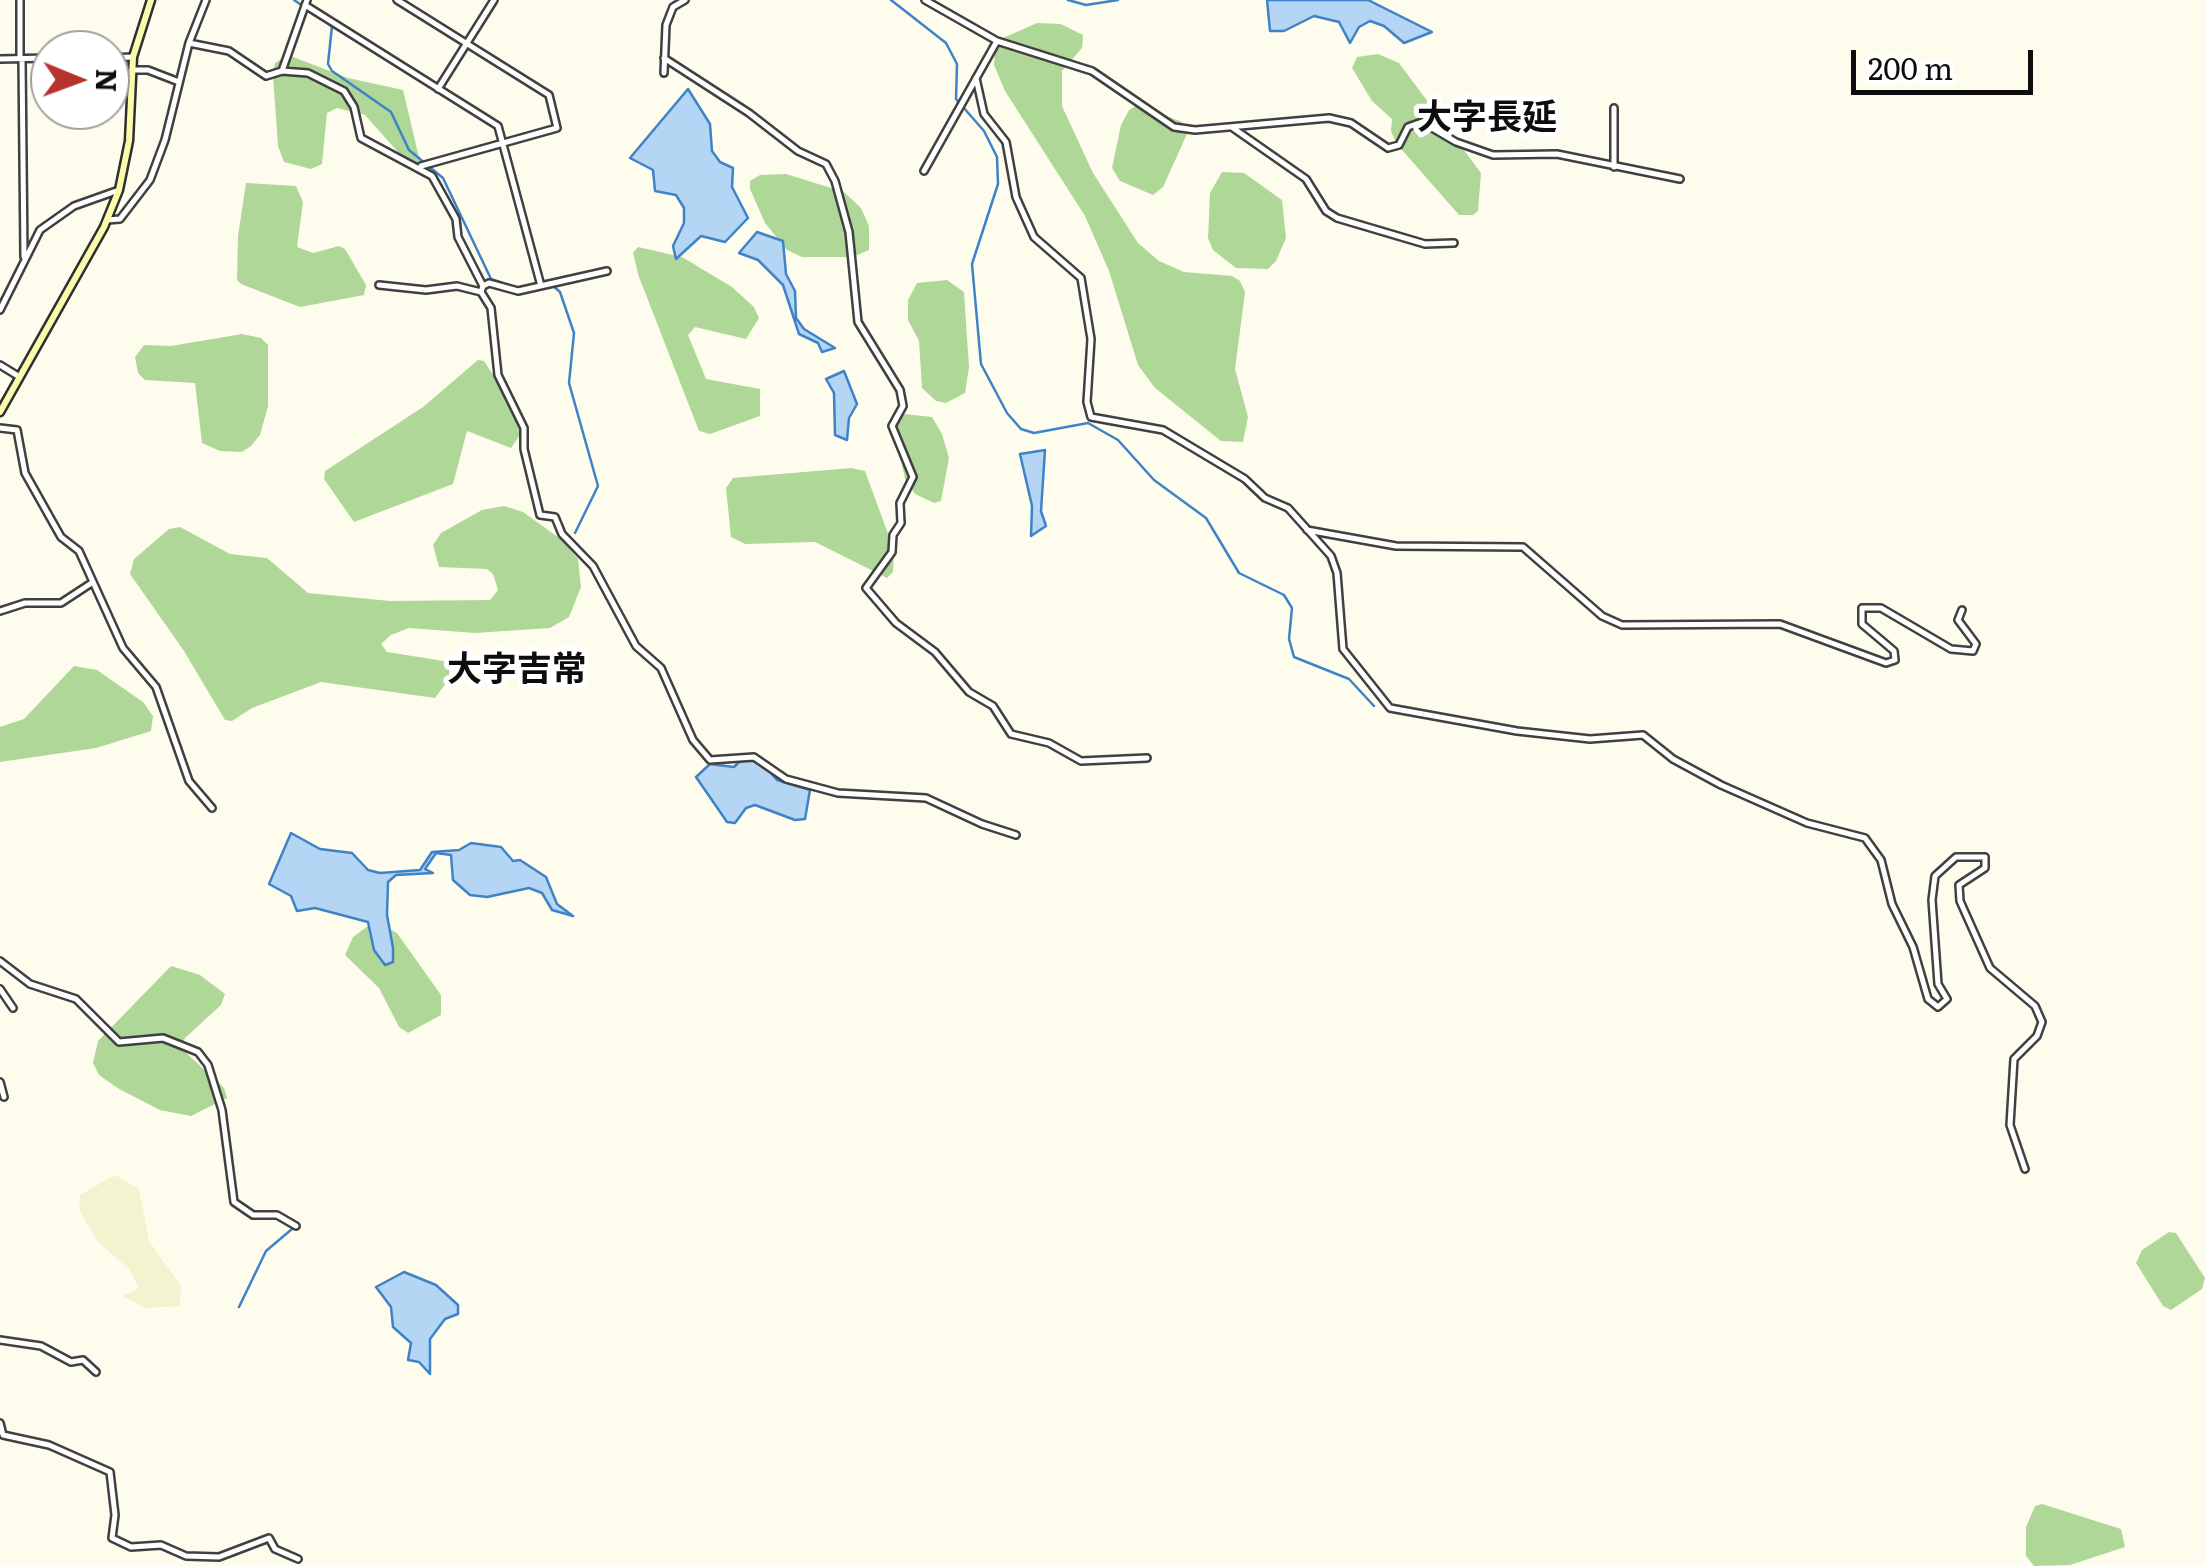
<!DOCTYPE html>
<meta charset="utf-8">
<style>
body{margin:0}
#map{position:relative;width:2206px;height:1566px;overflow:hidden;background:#fefded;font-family:Literata,serif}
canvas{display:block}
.north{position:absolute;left:30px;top:30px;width:100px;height:100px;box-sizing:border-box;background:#fff;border:2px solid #9e9e9e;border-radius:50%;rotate:91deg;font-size:28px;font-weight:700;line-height:40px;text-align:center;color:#0d0d0d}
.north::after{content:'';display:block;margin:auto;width:35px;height:45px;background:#b7322b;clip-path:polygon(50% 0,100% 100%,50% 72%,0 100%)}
.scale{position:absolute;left:1851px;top:50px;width:182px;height:45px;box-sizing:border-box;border:5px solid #0d0d0d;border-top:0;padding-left:12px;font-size:30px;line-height:35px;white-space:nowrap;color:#0d0d0d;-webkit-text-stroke:8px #fff;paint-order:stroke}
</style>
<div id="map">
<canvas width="2206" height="1566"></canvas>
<div class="north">N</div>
<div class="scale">200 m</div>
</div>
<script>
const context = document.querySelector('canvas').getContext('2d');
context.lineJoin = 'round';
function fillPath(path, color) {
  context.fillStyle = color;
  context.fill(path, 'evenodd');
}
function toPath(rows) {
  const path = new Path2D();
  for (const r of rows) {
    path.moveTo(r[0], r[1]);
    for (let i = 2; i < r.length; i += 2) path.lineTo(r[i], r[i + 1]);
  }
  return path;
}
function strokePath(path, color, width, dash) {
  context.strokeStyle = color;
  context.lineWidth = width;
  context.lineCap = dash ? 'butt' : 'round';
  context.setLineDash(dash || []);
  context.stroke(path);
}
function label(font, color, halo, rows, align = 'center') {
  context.font = font + ' Literata,"Noto Sans JP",serif';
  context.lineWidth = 10;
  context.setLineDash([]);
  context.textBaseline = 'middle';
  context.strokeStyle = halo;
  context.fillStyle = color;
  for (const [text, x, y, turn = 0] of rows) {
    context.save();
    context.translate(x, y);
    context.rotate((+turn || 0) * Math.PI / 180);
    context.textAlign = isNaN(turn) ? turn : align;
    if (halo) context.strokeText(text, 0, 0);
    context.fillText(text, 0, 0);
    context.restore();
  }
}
const farmland = toPath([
 [115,1175,139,1189,149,1241,181,1286,180,1306,145,1308,123,1296,139,1288,129,1269,97,1241,79,1210,80,1195]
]);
const forest = toPath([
 [1037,23,1061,24,1083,35,1082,48,1062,71,1062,106,1093,173,1138,243,1159,261,1184,272,1232,276,1240,281,1245,292,1235,369,1248,417,1243,442,1221,441,1155,388,1138,365,1109,271,1085,216,1005,91,994,65,995,48,1003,38],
 [1378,54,1399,63,1481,173,1478,211,1473,215,1459,215,1396,143,1391,131,1392,119,1372,101,1352,68,1357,57],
 [288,55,348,78,403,90,422,170,414,170,365,115,337,108,327,113,322,164,311,169,284,162,278,146,273,75,275,63],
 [1138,105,1182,122,1187,134,1163,187,1153,195,1120,181,1112,168,1121,125,1129,110],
 [1222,172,1244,173,1282,200,1286,238,1276,261,1268,269,1236,268,1213,250,1208,238,1210,193],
 [786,174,844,192,861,208,869,226,869,250,852,257,802,257,787,250,765,223,750,189,750,181,760,175],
 [246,183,296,186,303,202,297,247,313,253,339,246,345,249,366,285,364,295,300,307,241,284,237,280,238,236],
 [638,247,682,257,732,287,754,307,759,318,746,339,695,327,688,335,706,379,760,389,760,416,710,434,699,431,639,277,633,253],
 [947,280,964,292,969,367,965,393,946,403,936,401,922,388,919,341,908,320,908,300,917,283],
 [242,334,261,338,268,345,268,406,260,435,251,446,242,452,220,451,202,443,195,383,145,380,138,373,135,357,144,345,171,346],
 [478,360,484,361,519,414,520,435,511,448,467,431,453,484,354,522,324,479,325,471,423,407],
 [905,414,932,417,942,434,949,458,941,501,934,503,915,494,905,479,893,424],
 [851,468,865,471,894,550,893,572,887,578,815,542,745,544,731,537,726,488,733,478],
 [504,506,523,512,562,540,578,559,581,587,569,617,550,628,475,633,409,628,391,635,381,644,387,652,450,662,449,679,435,698,321,682,252,708,232,721,225,720,184,651,130,574,134,559,169,529,180,527,230,554,267,558,308,593,390,601,490,600,498,590,493,574,487,569,439,567,433,545,441,533,482,510],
 [74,666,97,670,143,702,153,716,151,731,96,748,0,762,0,727,24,719],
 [375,921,397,933,441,995,441,1015,408,1033,399,1027,379,988,345,955,353,937],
 [171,966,200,975,225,994,221,1005,185,1038,181,1048,224,1088,227,1098,191,1116,160,1110,119,1089,99,1075,93,1063,98,1041],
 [2169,1232,2176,1233,2205,1278,2202,1289,2171,1310,2163,1306,2136,1263,2142,1250],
 [2042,1504,2121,1529,2125,1547,2070,1565,2034,1566,2026,1556,2026,1527,2035,1506]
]);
const water = toPath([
 [1267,0,1368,0,1432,32,1404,43,1384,26,1370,21,1359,27,1350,43,1339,22,1314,16,1284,31,1270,31,1267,0],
 [688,89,710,124,712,151,720,162,733,168,732,187,748,218,725,242,701,236,676,259,673,246,684,223,684,208,676,195,655,191,653,170,630,158,688,89],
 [757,232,783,241,786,274,795,291,796,318,804,329,835,348,822,352,818,343,799,334,783,285,758,260,739,253,757,232],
 [844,371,857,404,849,418,847,440,835,435,834,393,826,379,844,371],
 [1045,450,1041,511,1046,526,1031,536,1032,506,1020,454,1045,450],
 [742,759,760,760,777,780,810,790,805,819,795,820,755,805,746,808,735,823,727,822,696,777,710,764,734,767,742,759],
 [291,833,320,849,352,853,368,870,380,873,420,870,432,852,459,850,471,843,501,847,513,861,520,860,546,877,557,904,573,916,552,910,542,893,529,888,487,897,470,895,453,880,451,855,436,853,425,869,433,873,396,875,388,882,387,915,393,948,393,962,385,965,374,950,368,922,315,908,297,911,291,896,269,884,291,833],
 [404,1272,436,1285,458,1305,458,1314,445,1319,430,1339,430,1374,419,1362,408,1360,411,1343,393,1327,391,1307,376,1287,404,1272]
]);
const stream = toPath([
 [294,0,332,26,328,64,332,71,391,112,409,150,443,178,491,279,521,289],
 [891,0,946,43,957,64,956,99,984,131,997,157,998,184,972,264,981,364,1007,413,1021,429,1034,433,1088,423,1118,440,1154,480,1206,518,1239,573,1284,595,1292,608,1289,639,1294,657,1349,679,1374,706],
 [1068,0,1086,5,1118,0],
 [534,290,553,286,560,292,574,333,569,383,598,486,575,533],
 [239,1307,266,1251,292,1229]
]);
const street = toPath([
 [20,0,20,59],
 [397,0,549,95,557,128,421,166],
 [925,0,997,41,1092,71,1174,127,1195,130,1329,118,1351,123,1388,148,1399,145,1408,127,1422,122,1456,142,1493,155,1557,154,1680,179],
 [305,5,498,126,541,286],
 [189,43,229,51,266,76,282,71,308,73,344,91,354,107,361,138,432,176,456,219,458,237,483,286,481,292],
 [110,58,132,57],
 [664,58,749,113,798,151,826,164,835,181,849,232,858,322,900,390,903,406,892,426,913,477,900,503,901,523,893,535,892,552,866,588,896,623,935,652,969,692,993,706,1011,734,1049,743,1081,761,1147,758],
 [0,59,50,58],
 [22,59,24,257],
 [132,70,148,70,179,82],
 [282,71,307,0],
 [664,73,666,25,673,7,685,0],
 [976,78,984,114,1006,142,1016,197,1034,237,1081,278,1091,339,1087,402,1091,417,1163,430,1245,479,1265,498,1288,508,1331,556,1337,573,1343,649,1390,708,1517,731,1590,739,1643,735,1673,759,1721,785,1807,823,1865,838,1881,860,1892,904,1913,947,1928,999,1938,1007,1947,999,1938,984,1932,900,1935,876,1956,857,1985,857,1985,868,1959,885,1960,901,1990,968,2035,1006,2042,1022,2037,1036,2014,1059,2010,1125,2025,1169],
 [438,89,494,0],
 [1614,108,1614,167],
 [1233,128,1306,179,1326,211,1337,218,1425,244,1454,243],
 [924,171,997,41],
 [107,220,120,219,150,180,165,140,189,43,206,0],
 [379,285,426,290,457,286,481,292,491,308,498,375,524,428,524,449,540,515,555,517,562,534,593,566,636,646,661,668,693,740,710,760,754,757,786,779,838,793,926,798,982,824,1016,835],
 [483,286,489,283,518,291,607,271],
 [0,310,40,230,74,206,119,190],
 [0,365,18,376],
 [0,428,17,430,25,473,61,537,79,551,123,648,156,687,189,781,212,808],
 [1307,530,1396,546,1523,547,1602,616,1622,625,1780,624,1886,663,1895,660,1894,651,1862,624,1862,608,1881,608,1951,649,1973,651,1976,644,1958,620,1962,610],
 [0,611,25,603,61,603,93,582],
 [0,961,30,984,76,999,119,1042,163,1038,198,1052,208,1065,222,1110,234,1202,253,1215,277,1215,296,1226],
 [0,989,13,1008],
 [0,1082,4,1097],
 [0,1340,41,1346,71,1362,83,1360,96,1372],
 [0,1423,3,1435,49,1445,110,1472,115,1515,112,1538,131,1547,161,1545,186,1556,219,1557,269,1538,275,1549,298,1559]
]);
const secondary = toPath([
 [0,412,104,227,119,190,129,141,133,57,151,0]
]);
const quarterNames = [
 ["大字長延",1487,119],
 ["大字吉常",517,671]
];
fillPath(farmland, '#f2f3cf');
fillPath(forest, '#aed798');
fillPath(water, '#b4d5f3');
strokePath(water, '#3e83c7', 2.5);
strokePath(stream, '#3e83c7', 2.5);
strokePath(street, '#404040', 10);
strokePath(secondary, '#2f2f2f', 11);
strokePath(street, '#fff', 5);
strokePath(secondary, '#fcfbab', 6);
label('bold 35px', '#0d0d0d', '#fff', quarterNames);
</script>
